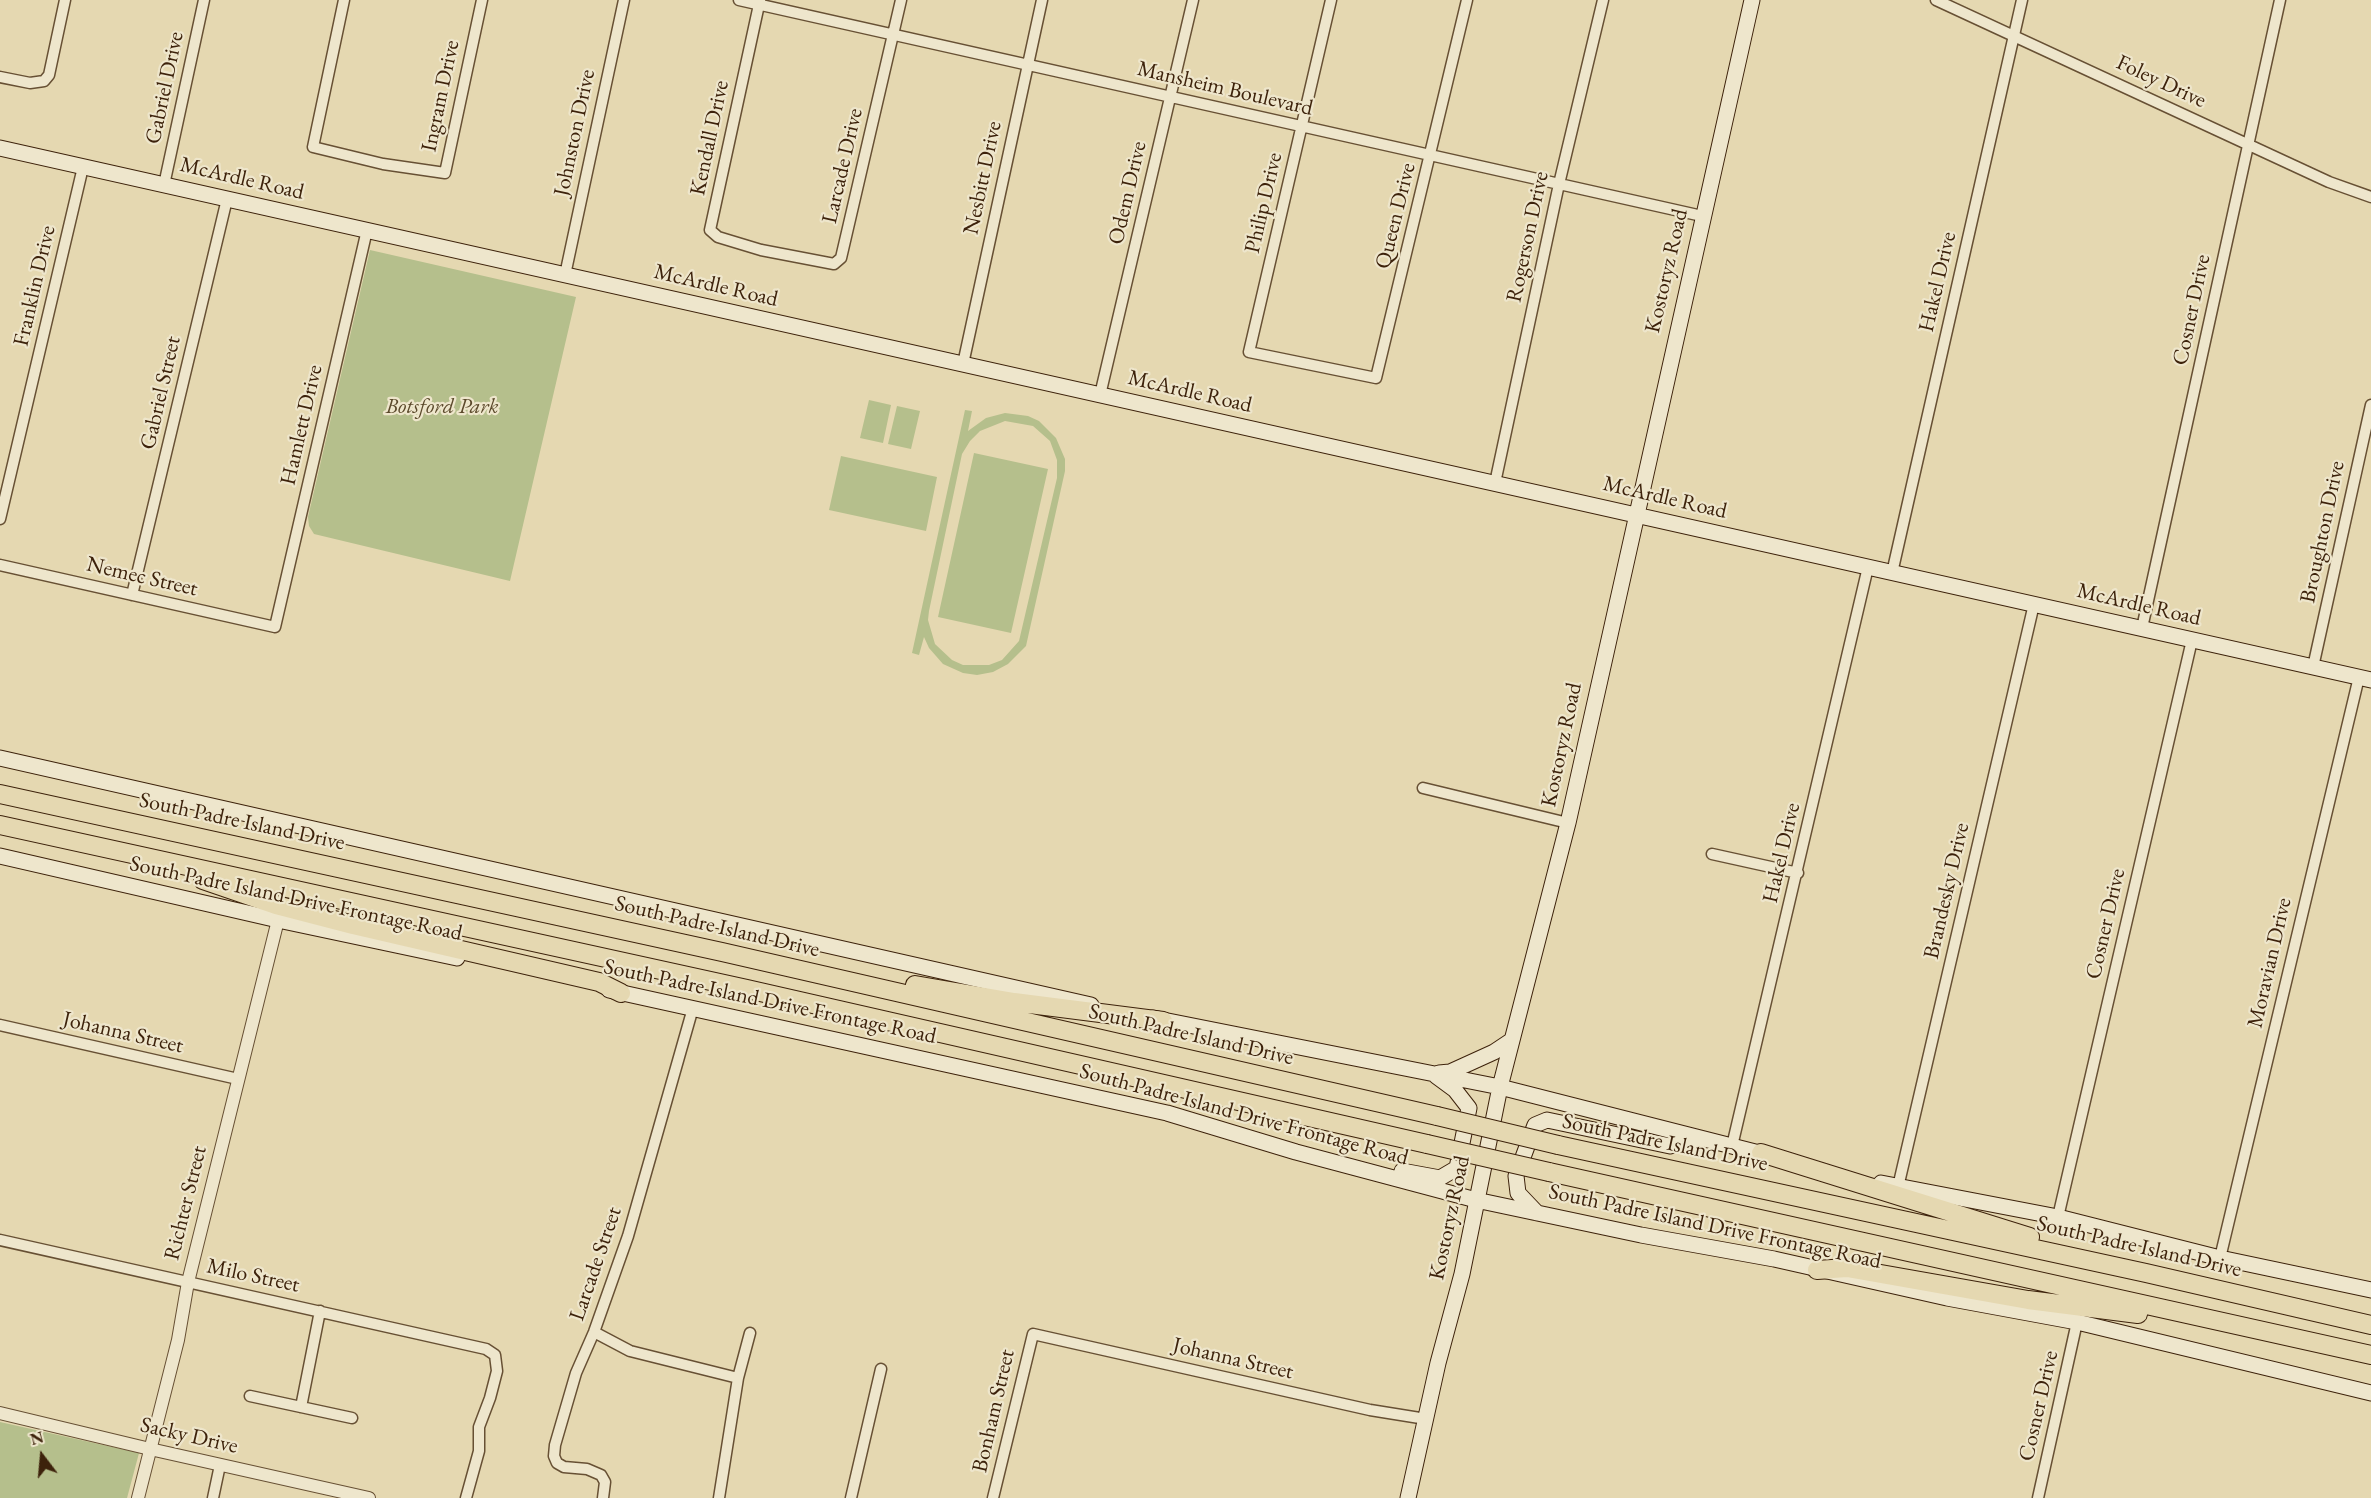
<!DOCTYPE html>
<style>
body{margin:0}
#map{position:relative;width:2371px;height:1498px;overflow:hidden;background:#e5d8b1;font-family:"EB Garamond",serif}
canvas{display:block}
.north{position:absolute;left:12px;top:1426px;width:60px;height:60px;-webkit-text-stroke:4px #eee6cc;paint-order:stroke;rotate:344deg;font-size:16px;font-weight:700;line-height:24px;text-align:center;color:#3d220b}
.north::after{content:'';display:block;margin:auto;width:21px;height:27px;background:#3d220b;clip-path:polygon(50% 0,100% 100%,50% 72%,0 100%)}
</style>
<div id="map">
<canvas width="2371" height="1498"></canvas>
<div class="north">N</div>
</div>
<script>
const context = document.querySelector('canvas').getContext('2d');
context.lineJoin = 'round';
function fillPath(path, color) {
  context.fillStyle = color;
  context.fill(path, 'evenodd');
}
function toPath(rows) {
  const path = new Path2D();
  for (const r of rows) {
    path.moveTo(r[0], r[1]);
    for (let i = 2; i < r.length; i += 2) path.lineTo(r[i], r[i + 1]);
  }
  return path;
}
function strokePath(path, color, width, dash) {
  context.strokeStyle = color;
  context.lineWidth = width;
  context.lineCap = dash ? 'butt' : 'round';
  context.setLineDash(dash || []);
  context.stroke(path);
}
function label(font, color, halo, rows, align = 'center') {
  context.font = font + ' "EB Garamond",serif';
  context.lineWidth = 4.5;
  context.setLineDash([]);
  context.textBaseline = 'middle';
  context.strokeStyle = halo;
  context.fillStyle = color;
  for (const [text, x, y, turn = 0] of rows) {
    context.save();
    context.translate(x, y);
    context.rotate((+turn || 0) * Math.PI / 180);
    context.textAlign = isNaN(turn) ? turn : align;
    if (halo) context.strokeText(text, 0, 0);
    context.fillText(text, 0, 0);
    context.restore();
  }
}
const green = toPath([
 [370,250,576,297,510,581,314,534,309,526,308,517],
 [869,400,891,405,883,443,860,438],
 [897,406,920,411,911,449,888,444],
 [965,410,972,411,968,431,986,418,1005,413,1028,416,1039,421,1056,438,1065,459,1065,471,1026,646,1008,664,993,672,977,675,963,673,943,664,929,648,924,637,919,655,912,653],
 [1005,421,1033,426,1050,441,1057,460,1057,478,1019,641,1002,660,989,665,963,665,952,660,935,644,928,620,929,611,962,454,970,441,980,431],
 [974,453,1048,469,1011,633,938,617],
 [841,456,937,477,926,531,829,510],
 [0,1422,139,1453,127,1498,0,1498]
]);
const minor = toPath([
 [344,0,313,147,383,164,445,173,482,0],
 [739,0,1702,216],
 [760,0,710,230,718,237,761,250,834,264,841,258,901,0],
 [1331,0,1249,352,1376,378,1467,0],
 [1936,0,2329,182,2371,197],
 [0,77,30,83,44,81,49,75,65,0],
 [164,185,204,0],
 [565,275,624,0],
 [963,364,1042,0],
 [1100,395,1193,0],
 [1495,483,1559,184,1603,0],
 [0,519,83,167],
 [0,565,275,627,367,230],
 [1892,573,2022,0],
 [132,595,227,199],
 [2142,628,2280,0],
 [2313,667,2371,405],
 [1423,788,1568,823],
 [1712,854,1798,873],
 [0,1025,238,1079],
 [1732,1146,1868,567],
 [1898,1187,2034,604],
 [2058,1217,2192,640],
 [0,1240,486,1349,495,1355,497,1371,490,1398,479,1427,479,1451,466,1498],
 [2220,1258,2359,677],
 [594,1332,630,1351,738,1378],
 [250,1396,352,1418],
 [301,1407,320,1311],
 [213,1498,220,1465],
 [603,1498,605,1482,601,1475,587,1469,564,1467,557,1463,554,1456,555,1445,576,1373,594,1332,628,1236,693,1008],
 [719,1498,738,1378,750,1333],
 [851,1498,881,1369],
 [993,1498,1033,1334,1370,1410,1426,1419],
 [2038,1498,2077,1322]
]);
const tertiary = toPath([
 [0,1413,150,1449,369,1498],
 [138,1498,178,1340,188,1282,278,920]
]);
const secondary = toPath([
 [0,148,2371,680],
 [0,758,1091,1005],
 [0,856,278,920,457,958],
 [609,990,1167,1113,1296,1152,1476,1200,1641,1235,1774,1259,1947,1298,2077,1322,2371,1393],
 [1153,1018,1500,1087,1771,1156],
 [1439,1073,1450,1072,1494,1052,1512,1040],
 [1402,1171,1440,1178,1457,1168,1469,1108,1455,1090,1436,1076],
 [1881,1183,2058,1217,2220,1258,2371,1290],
 [1537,1213,1518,1193,1516,1176,1535,1125,1547,1120,1670,1146,1698,1139],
 [1408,1498,1438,1363,1462,1274,1500,1087,1568,823,1752,0]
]);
const motorway = toPath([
 [0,794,722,952,1437,1116],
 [0,825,747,989,1427,1144],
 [203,880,276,905,353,925,599,982,621,993],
 [915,985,1014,1002,1163,1021],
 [1558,1145,2146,1273,2371,1325],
 [1761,1153,2030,1237],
 [1549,1172,2371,1355],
 [1817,1270,1847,1268,2028,1300,2138,1314]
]);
const motorwayBridge = toPath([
 [1437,1116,1558,1145],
 [1427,1144,1549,1172]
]);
const streetNames = [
 ["Foley Drive",2161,82,25],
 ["Gabriel Drive",165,88,-78],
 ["Mansheim Boulevard",1225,89,13],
 ["Ingram Drive",441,96,-78],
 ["Johnston Drive",575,133,-78],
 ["Kendall Drive",710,138,-78],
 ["Larcade Drive",843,166,-77],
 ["Nesbitt Drive",983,178,-78],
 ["McArdle Road",242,179,13],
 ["Odem Drive",1128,193,-77],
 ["Philip Drive",1264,203,-77],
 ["Queen Drive",1396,216,-76],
 ["Rogerson Drive",1528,237,-78],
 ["Kostoryz Road",1667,271,-77],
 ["Hakel Drive",1938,282,-77],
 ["Franklin Drive",35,286,-77],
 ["McArdle Road",716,286,13],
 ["Cosner Drive",2192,310,-78],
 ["McArdle Road",1190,392,13],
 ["Gabriel Street",161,393,-77],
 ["Hamlett Drive",302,425,-77],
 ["McArdle Road",1665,498,13],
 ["Broughton Drive",2323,532,-78],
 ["Nemec Street",142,577,13],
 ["McArdle Road",2139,605,13],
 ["Kostoryz Road",1562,745,-78],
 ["South Padre Island Drive",242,822,12],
 ["Hakel Drive",1782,853,-77],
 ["Brandesky Drive",1947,891,-77],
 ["South Padre Island Drive Frontage Road",296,899,12],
 ["Cosner Drive",2106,924,-77],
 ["South Padre Island Drive",717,927,13],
 ["Moravian Drive",2270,963,-77],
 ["South Padre Island Drive Frontage Road",770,1002,12],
 ["Johanna Street",123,1033,13],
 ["South Padre Island Drive",1191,1035,13],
 ["South Padre Island Drive Frontage Road",1244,1115,15],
 ["South Padre Island Drive",1665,1143,12],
 ["Richter Street",186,1203,-76],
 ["Kostoryz Road",1450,1218,-78],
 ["South Padre Island Drive Frontage Road",1715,1227,12],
 ["South Padre Island Drive",2139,1247,13],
 ["Larcade Street",596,1264,-71],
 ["Milo Street",253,1276,12],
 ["Johanna Street",1233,1359,13],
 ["Cosner Drive",2039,1406,-77],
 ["Bonham Street",994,1411,-77],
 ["Sacky Drive",189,1436,13]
];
const parkNames = [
 ["Botsford Park",442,407]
];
fillPath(green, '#b5bf8c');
strokePath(minor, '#675034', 13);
strokePath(tertiary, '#675034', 14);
strokePath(secondary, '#3d220b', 17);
strokePath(motorway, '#3d220b', 20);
strokePath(minor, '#eee6cc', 10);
strokePath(tertiary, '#eee6cc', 12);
strokePath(secondary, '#eee6cc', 15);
strokePath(motorway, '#e5d8b1', 18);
strokePath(motorwayBridge, '#3d220b', 20, []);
strokePath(motorwayBridge, '#e5d8b1', 18);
label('22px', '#3d220b', '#eee6cc', streetNames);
label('italic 22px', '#5b492b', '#eee6cc', parkNames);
</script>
